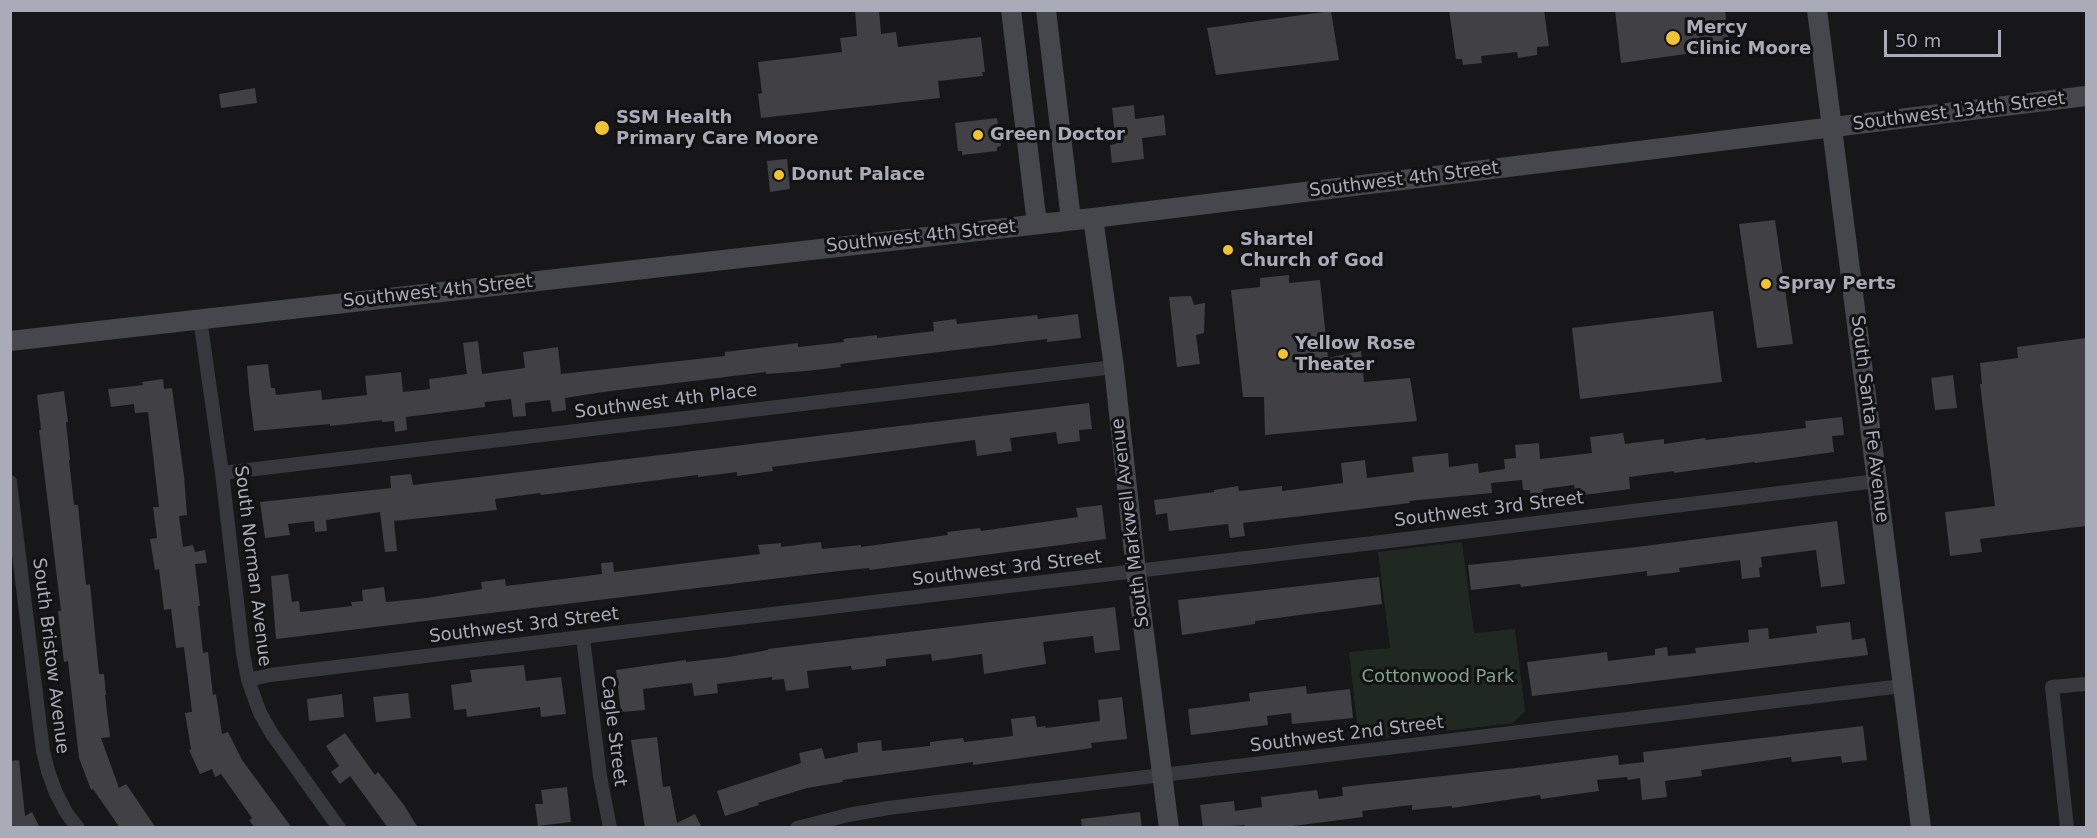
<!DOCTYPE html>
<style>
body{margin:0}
#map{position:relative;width:2097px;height:838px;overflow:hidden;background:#171618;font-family:"DejaVu Sans",sans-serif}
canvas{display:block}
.frame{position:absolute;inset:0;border:12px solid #a9acb8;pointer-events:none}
.scale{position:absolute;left:1884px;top:30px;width:117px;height:27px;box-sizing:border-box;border:3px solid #a9acb8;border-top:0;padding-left:8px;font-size:18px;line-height:21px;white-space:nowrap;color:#a9acb8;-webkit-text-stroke:4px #121113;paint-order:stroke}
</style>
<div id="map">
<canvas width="2097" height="838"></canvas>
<div class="frame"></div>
<div class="scale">50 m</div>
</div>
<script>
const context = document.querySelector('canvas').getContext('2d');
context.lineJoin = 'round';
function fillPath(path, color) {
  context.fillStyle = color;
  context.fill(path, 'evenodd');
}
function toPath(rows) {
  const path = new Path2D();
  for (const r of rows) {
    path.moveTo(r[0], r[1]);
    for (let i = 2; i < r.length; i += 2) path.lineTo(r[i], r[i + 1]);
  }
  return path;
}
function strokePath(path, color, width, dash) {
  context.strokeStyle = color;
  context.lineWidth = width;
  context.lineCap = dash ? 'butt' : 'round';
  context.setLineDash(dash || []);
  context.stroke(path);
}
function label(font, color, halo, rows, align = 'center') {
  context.font = font + ' "DejaVu Sans",sans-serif';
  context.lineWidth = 6;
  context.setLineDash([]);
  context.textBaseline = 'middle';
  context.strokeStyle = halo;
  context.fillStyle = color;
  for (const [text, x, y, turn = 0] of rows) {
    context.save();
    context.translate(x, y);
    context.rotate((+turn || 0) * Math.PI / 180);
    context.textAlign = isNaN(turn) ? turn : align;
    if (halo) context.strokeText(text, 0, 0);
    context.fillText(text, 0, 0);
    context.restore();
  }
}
const green = toPath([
 [1462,542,1474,633,1515,629,1525,711,1513,723,1359,741,1349,652,1390,648,1378,552]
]);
const building = toPath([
 [855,10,879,10,881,34,896,32,898,47,981,37,985,72,982,72,983,76,938,81,940,98,761,118,758,94,762,93,758,62,842,52,840,38,857,36],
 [1449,10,1544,10,1549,46,1537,47,1537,55,1518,58,1517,52,1481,56,1482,63,1463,65,1462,59,1456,59],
 [1615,10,1725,10,1729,47,1724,52,1715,50,1621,63],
 [1331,11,1339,60,1216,75,1207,28],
 [255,88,257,103,221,108,219,94],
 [1134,105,1135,119,1164,115,1166,135,1142,138,1144,159,1112,163,1110,145,1116,144,1112,108],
 [997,118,1001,146,997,147,997,151,962,155,962,151,958,151,955,123],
 [787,159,790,189,770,192,767,161],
 [1775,220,1793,344,1757,348,1739,224],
 [1289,275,1289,283,1320,280,1328,358,1361,351,1364,382,1410,378,1417,421,1265,435,1264,397,1243,397,1231,290,1260,287,1260,278],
 [1191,296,1194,305,1205,303,1204,333,1196,335,1200,364,1177,367,1169,297],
 [1713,311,1722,382,1580,399,1572,328],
 [1078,314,1081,338,1047,342,1047,339,840,364,841,367,806,371,766,374,766,372,603,392,565,398,566,410,552,412,550,400,525,403,526,416,513,417,511,399,485,402,485,407,406,417,407,430,395,432,394,421,382,422,382,420,330,426,330,424,254,431,249,391,247,366,268,364,271,388,275,388,276,395,321,390,322,400,367,395,365,376,401,372,403,392,430,389,429,379,467,374,463,343,478,341,482,374,525,368,523,352,558,347,561,374,725,356,725,352,798,343,798,347,844,342,843,339,877,335,877,338,934,331,933,322,956,319,957,324,1037,315,1038,319],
 [2086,338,2086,526,1980,539,1982,552,1950,556,1945,512,1995,506,1980,384,1982,384,1980,363,2018,358,2017,347],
 [1953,375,1957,408,1935,410,1931,378],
 [163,379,164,389,172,388,184,476,187,515,179,516,183,547,193,545,195,552,205,550,207,563,195,564,200,606,198,606,203,653,208,652,213,695,216,694,222,734,228,732,242,760,292,828,255,828,249,820,252,818,221,774,215,777,212,769,200,774,189,750,191,749,185,713,192,712,184,647,176,648,171,609,164,610,159,569,155,570,150,539,157,538,153,507,159,507,148,412,135,413,134,404,111,407,108,389,143,385,142,382],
 [64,391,68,422,66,422,70,460,69,460,74,505,78,505,86,585,90,584,99,674,104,674,106,695,105,695,110,737,101,738,119,788,126,784,156,828,120,828,93,789,91,790,79,758,68,661,64,662,58,611,61,611,39,430,41,430,37,395],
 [1089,403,1092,429,1079,430,1080,441,1058,444,1056,432,1010,438,1012,451,977,456,975,440,772,467,773,471,737,476,737,472,698,477,698,475,541,495,540,493,495,499,497,510,394,521,397,551,385,552,380,512,326,520,327,531,315,532,314,521,288,524,290,535,265,538,260,502,391,488,390,476,411,474,413,485],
 [1842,417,1844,435,1832,436,1834,452,1755,463,1754,462,1674,473,1674,471,1629,477,1630,489,1576,496,1574,485,1543,489,1544,500,1531,501,1530,490,1523,490,1522,480,1491,483,1492,493,1409,501,1410,503,1243,523,1245,536,1230,538,1228,524,1169,531,1167,513,1156,515,1154,500,1214,492,1214,490,1238,486,1239,491,1282,486,1282,491,1343,483,1341,463,1365,460,1367,478,1414,472,1412,457,1448,453,1449,467,1478,463,1479,473,1505,469,1504,459,1516,458,1515,445,1539,443,1540,459,1592,453,1590,437,1623,433,1625,444,1664,439,1664,444,1705,438,1706,440,1806,428,1805,421],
 [1102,505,1106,539,870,570,869,568,830,572,276,639,271,576,288,574,292,602,299,601,300,612,352,606,351,602,363,601,362,590,384,587,386,602,427,598,482,589,481,582,505,579,506,586,602,574,601,563,613,562,614,572,760,554,758,545,781,543,781,547,821,542,822,549,861,545,861,547,948,535,947,532,980,528,981,531,1078,517,1076,508],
 [1837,521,1845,584,1821,587,1816,550,1761,557,1762,567,1759,568,1760,577,1742,579,1740,560,1679,568,1680,572,1647,576,1647,571,1521,587,1520,584,1471,590,1468,565,1637,547],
 [1379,577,1382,604,1255,621,1255,624,1182,635,1178,600],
 [1115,607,1120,650,1095,653,1093,636,1043,642,1046,664,984,674,982,654,932,661,931,654,886,659,886,666,852,670,851,666,807,671,809,688,786,691,784,679,772,680,772,677,717,684,718,693,694,696,692,683,643,689,645,710,621,712,616,670,686,660,686,662,729,657,768,650,768,649],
 [1850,622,1852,640,1865,638,1868,655,1532,696,1527,662,1607,652,1608,661,1655,655,1655,649,1667,647,1668,656,1696,653,1695,648,1749,642,1748,630,1768,628,1769,639,1817,633,1816,626],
 [524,665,526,681,561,677,566,714,541,717,540,707,467,717,466,709,454,710,451,685,472,682,470,670],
 [1306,686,1307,694,1350,689,1353,718,1292,724,1291,713,1267,716,1268,725,1191,735,1188,709,1250,701,1249,693],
 [408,693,411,718,376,722,373,697],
 [342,694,344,717,309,721,307,699],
 [1122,697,1127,739,1091,743,1092,748,973,765,973,762,842,780,843,782,807,788,758,803,759,805,725,816,717,791,801,763,799,753,822,748,825,759,858,752,857,743,881,740,882,751,930,746,930,742,963,738,964,742,1013,736,1011,719,1035,716,1037,727,1045,726,1046,728,1100,721,1098,700],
 [1863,726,1867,760,1842,763,1841,756,1792,762,1791,757,1701,770,1702,776,1665,781,1667,797,1642,800,1640,778,1628,780,1627,777,1597,780,1599,791,1541,799,1540,795,1452,808,1452,806,1412,810,1412,805,1362,811,1363,817,1278,828,1245,828,1245,825,1203,828,1200,805,1234,801,1235,811,1262,807,1261,797,1317,790,1319,799,1343,796,1342,787,1525,767,1618,755,1619,765,1644,762,1643,752],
 [345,733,375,775,378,772,404,805,418,828,388,828,350,776,340,784,331,772,339,766,326,746],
 [657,737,663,787,670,786,677,823,695,814,702,828,645,828,631,740],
 [19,760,25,816,32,812,40,828,10,828,10,761],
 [567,787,571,822,538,826,535,804,543,804,541,790],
 [1140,812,1142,828,1082,828,1081,819]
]);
const street = toPath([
 [200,319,222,473,243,653,248,680,260,713,272,734,339,828],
 [222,473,1114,367],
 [10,482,43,751,48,771,56,793,67,814,78,828],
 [583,638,600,776,610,828],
 [248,680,270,675,696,623,1373,543,1877,481],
 [797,828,848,815,888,808,1902,686],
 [2067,828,2052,687,2086,684]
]);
const secondary = toPath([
 [1011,10,1037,224],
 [1046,10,1071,220],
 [1817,10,1921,828],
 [1093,218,1114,367,1136,571,1169,828],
 [10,341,1093,218,2086,96]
]);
const markers = [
 [1673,38,8,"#f0c337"],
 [602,128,8,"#f0c337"],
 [978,135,6,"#f0c337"],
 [779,175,6,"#f0c337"],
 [1228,250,6,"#f0c337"],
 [1766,284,6,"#f0c337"],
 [1283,354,6,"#f0c337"]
];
const poiNames = [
 ["Mercy",1686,28],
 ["Clinic Moore",1686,49],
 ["SSM Health",616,118],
 ["Primary Care Moore",616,139],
 ["Green Doctor",990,135],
 ["Donut Palace",791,175],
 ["Shartel",1240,240],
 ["Church of God",1240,261],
 ["Spray Perts",1778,284],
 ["Yellow Rose",1295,344],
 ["Theater",1295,365]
];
const streetNames = [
 ["Southwest 134th Street",1959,112,-7],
 ["Southwest 4th Street",1404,180,-7],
 ["Southwest 4th Street",921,237,-6],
 ["Southwest 4th Street",438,292,-6],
 ["Southwest 4th Place",666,402,-7],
 ["South Santa Fe Avenue",1869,419,83],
 ["Southwest 3rd Street",1489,510,-7],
 ["South Markwell Avenue",1131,523,-97],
 ["South Norman Avenue",252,566,83],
 ["Southwest 3rd Street",1007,569,-7],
 ["Southwest 3rd Street",524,626,-7],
 ["South Bristow Avenue",50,656,83],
 ["Cagle Street",613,731,83],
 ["Southwest 2nd Street",1347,735,-7]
];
const parkNames = [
 ["Cottonwood Park",1438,677]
];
fillPath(green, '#202822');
fillPath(building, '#414145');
strokePath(street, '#37383d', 14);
strokePath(secondary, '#45474d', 20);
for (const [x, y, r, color] of markers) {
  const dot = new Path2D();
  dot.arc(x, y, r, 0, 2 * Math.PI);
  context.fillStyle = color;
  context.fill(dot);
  strokePath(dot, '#121113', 2);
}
label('bold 18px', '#a9acb8', '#121113', poiNames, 'left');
label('18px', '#a9acb8', '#121113', streetNames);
label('18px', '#80a385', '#121113', parkNames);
</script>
